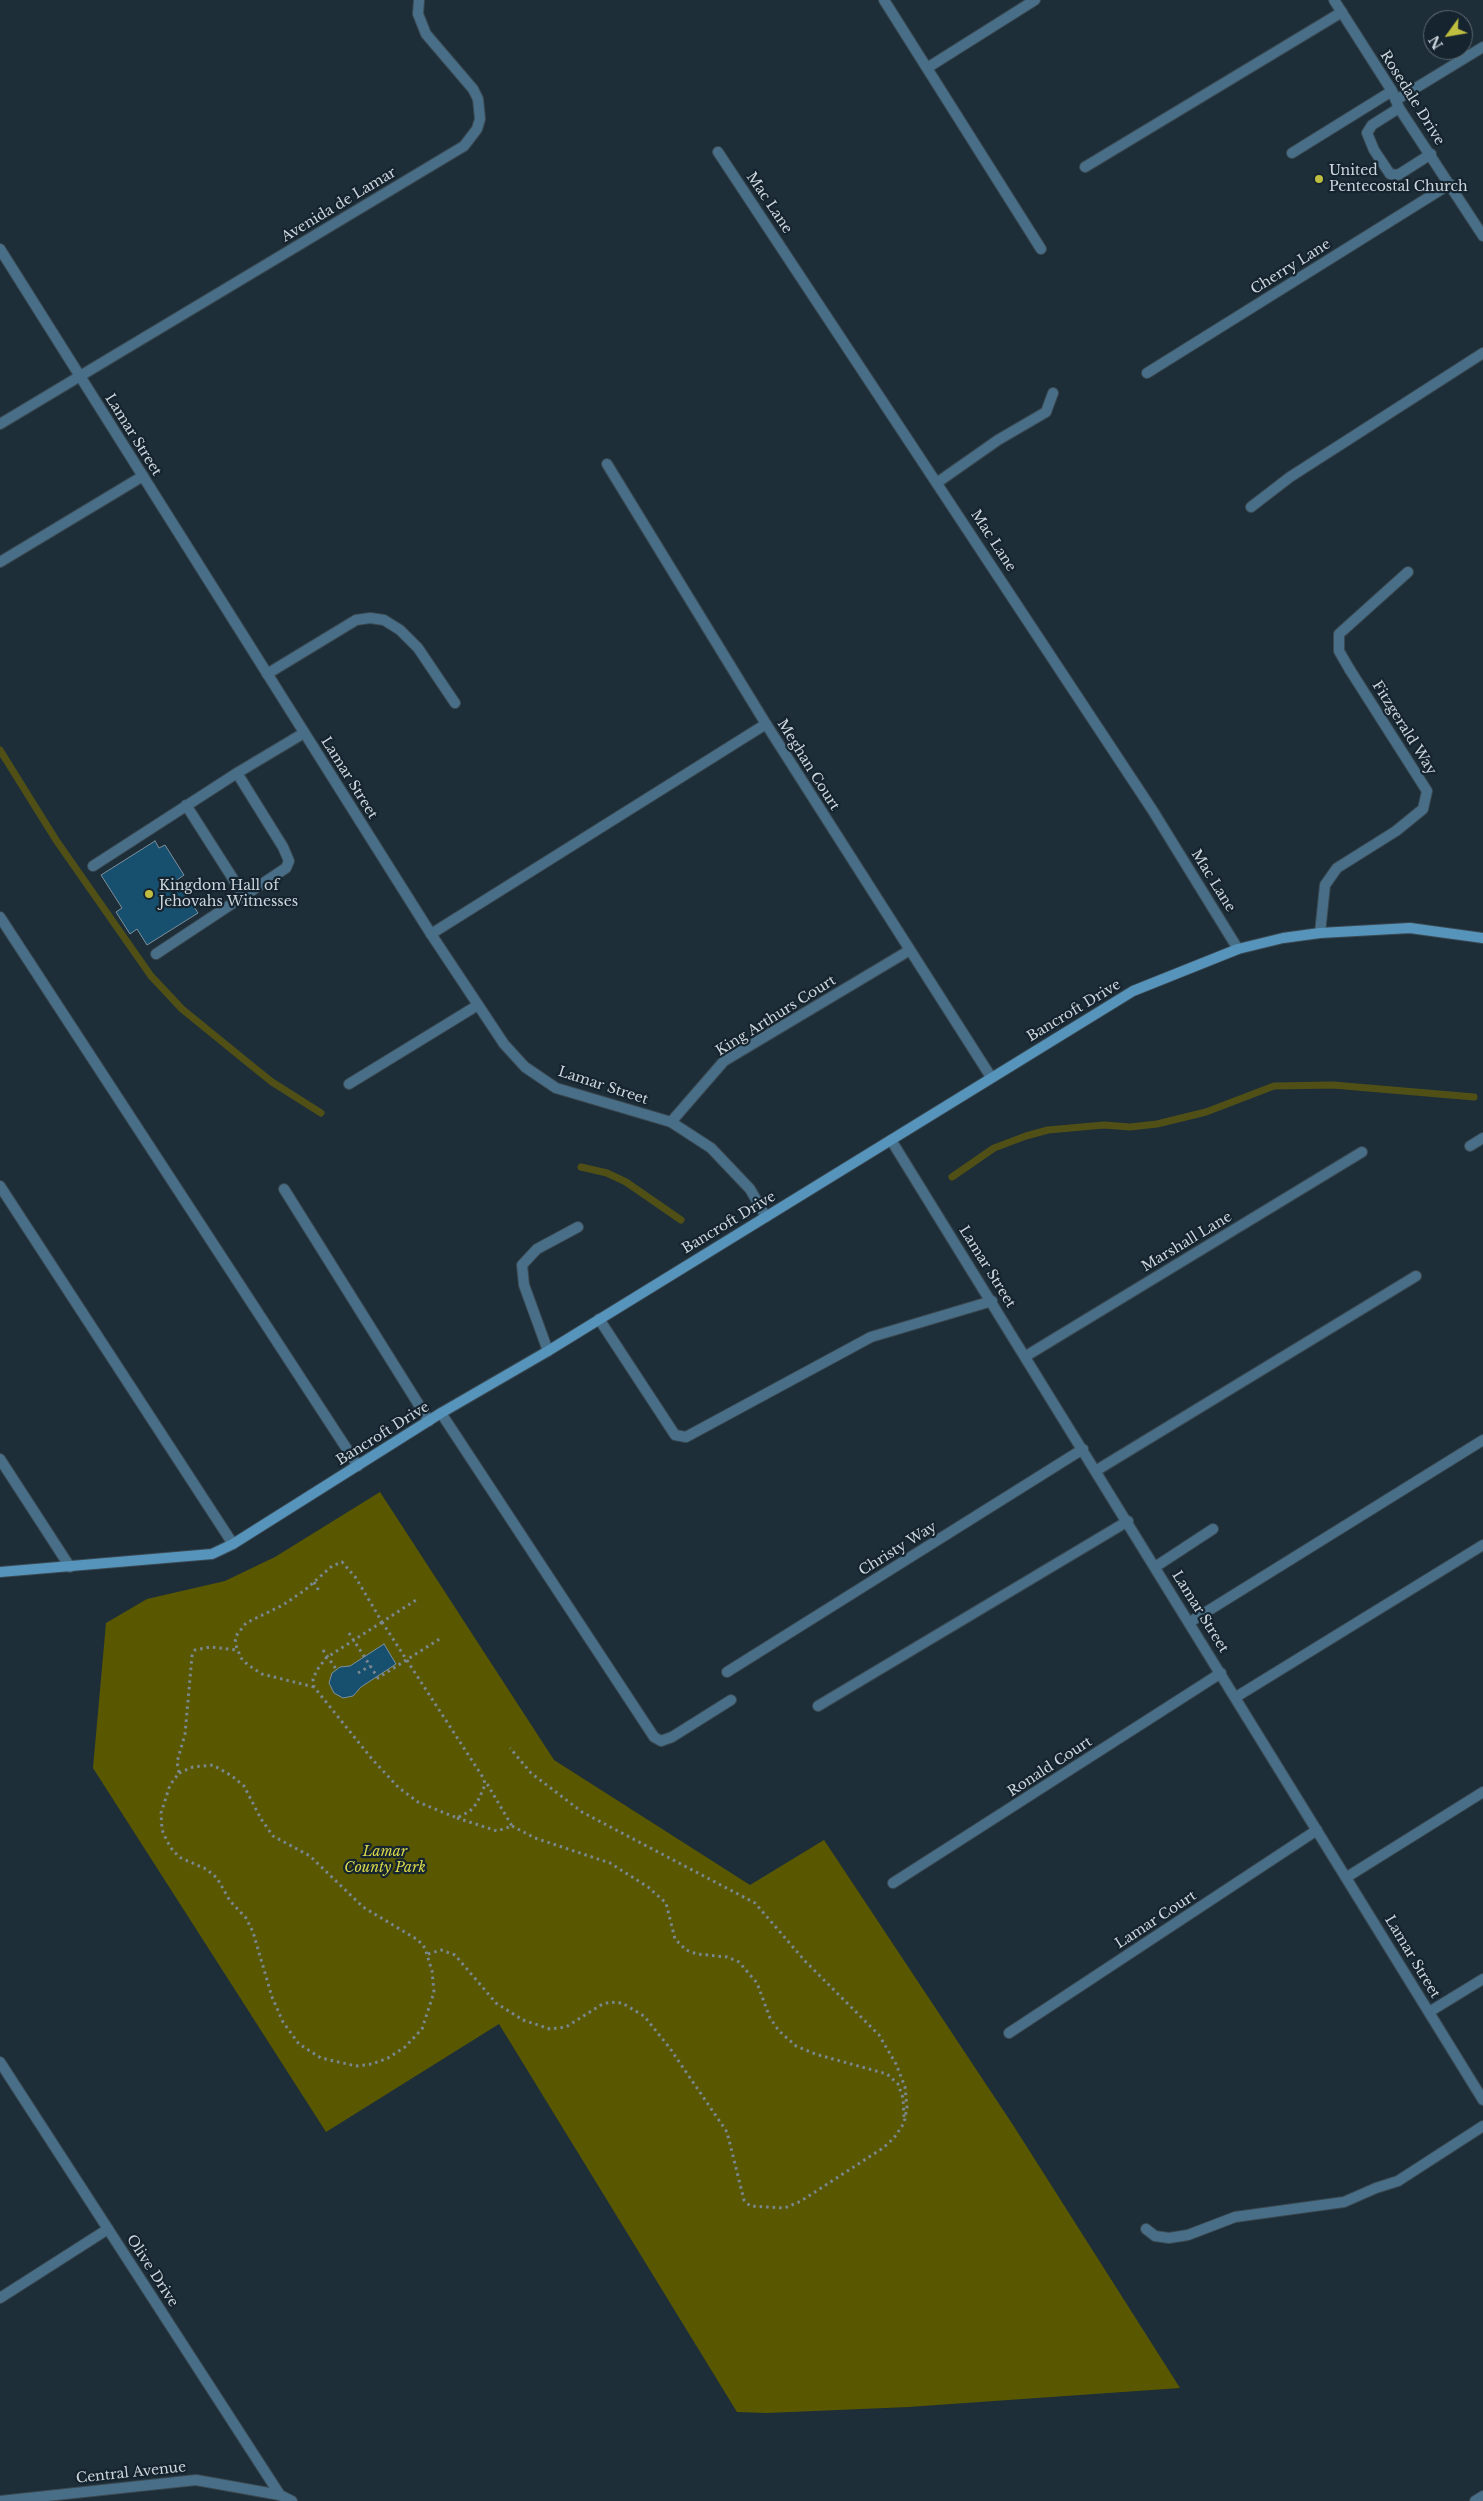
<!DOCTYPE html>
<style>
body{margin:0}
#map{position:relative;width:1483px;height:2501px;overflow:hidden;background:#1e2e38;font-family:"Libre Baskerville",serif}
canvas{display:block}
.north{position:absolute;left:1423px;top:10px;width:50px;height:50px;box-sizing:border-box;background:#15242e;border:1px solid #5e6b74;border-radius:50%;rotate:238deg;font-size:14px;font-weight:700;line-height:20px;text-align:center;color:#ccd5dc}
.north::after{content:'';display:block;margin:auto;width:18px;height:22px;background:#bfbe41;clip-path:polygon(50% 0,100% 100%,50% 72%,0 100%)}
</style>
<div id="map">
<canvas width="1483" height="2501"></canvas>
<div class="north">N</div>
</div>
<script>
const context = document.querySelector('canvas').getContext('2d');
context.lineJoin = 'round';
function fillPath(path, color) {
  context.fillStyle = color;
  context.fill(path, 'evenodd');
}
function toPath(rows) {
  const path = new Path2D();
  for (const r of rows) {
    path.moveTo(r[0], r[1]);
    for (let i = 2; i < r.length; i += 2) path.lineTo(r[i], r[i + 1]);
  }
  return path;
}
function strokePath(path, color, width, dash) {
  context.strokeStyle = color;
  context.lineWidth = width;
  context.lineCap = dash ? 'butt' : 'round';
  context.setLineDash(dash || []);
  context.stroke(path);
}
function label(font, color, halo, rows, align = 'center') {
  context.font = font + ' "Libre Baskerville",serif';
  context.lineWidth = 4.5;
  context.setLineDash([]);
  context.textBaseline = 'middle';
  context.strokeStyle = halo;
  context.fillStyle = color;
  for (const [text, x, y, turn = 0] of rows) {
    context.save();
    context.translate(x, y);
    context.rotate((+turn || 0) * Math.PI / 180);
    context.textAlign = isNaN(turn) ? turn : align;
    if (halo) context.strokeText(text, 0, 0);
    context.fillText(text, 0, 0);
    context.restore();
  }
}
const green = toPath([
 [380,1492,554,1760,750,1885,824,1840,1013,2125,1180,2388,908,2407,767,2413,737,2412,499,2024,326,2132,93,1768,106,1623,147,1599,225,1581,275,1557]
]);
const stream = toPath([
 [0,750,56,840,151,976,182,1009,252,1066,272,1082,321,1113],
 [581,1167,607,1173,626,1182,681,1220],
 [952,1177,994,1148,1026,1136,1048,1130,1104,1125,1130,1127,1157,1124,1206,1112,1274,1086,1333,1085,1474,1097]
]);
const building = toPath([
 [155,841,159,848,165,845,184,875,177,880,198,913,147,945,137,929,130,934,116,912,122,908,101,875,155,841],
 [384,1644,396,1664,361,1687,353,1696,343,1698,334,1693,329,1683,332,1673,340,1667,350,1666,384,1644]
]);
const path = toPath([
 [314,1582,320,1593],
 [382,1622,484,1779,485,1785,477,1803,470,1811,457,1818,418,1802,399,1788,372,1759,314,1687,313,1679,317,1670,326,1658,382,1622],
 [349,1633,378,1678,441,1638],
 [323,1650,336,1669],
 [358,1673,370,1666],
 [314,1687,262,1674,248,1665,241,1658,235,1643,236,1636,246,1623,283,1605,305,1590,332,1566,342,1562,356,1578,382,1622,416,1600],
 [179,1773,193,1767,213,1765,232,1776,244,1786,261,1819,273,1836,310,1856,363,1907,418,1940,425,1948,432,1971,434,1992,422,2029,405,2047,388,2058,372,2064,356,2066,321,2058,299,2044,283,2022,272,1997,253,1932,246,1918,230,1901,217,1878,206,1869,181,1858,173,1851,167,1841,162,1830,161,1813,170,1785,179,1773,177,1762,185,1734,192,1656,195,1650,210,1647,237,1650],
 [457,1818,497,1831,512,1826,486,1782],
 [512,1826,535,1838,610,1863,648,1887,666,1903,675,1939,686,1950,697,1954,727,1957,739,1962,757,1983,770,2018,779,2031,796,2046,815,2054,887,2074,898,2084,903,2098,904,2117],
 [428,1954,441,1950,455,1955,496,2003,523,2020,550,2029,566,2027,601,2005,610,2002,622,2003,644,2016,669,2047,727,2132,744,2200,750,2206,785,2208,801,2201,883,2148,894,2138,904,2123,907,2108,905,2087,896,2064,879,2035,805,1961,755,1903,582,1812,531,1773,510,1748]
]);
const service = toPath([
 [1396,100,1483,47],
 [1399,108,1372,125,1367,133,1374,150,1390,174,1398,175,1431,154],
 [1085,167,1342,12],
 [938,482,998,440,1046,412,1053,393],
 [1251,507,1290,477,1483,353],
 [0,562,143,476],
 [1350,670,1339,651,1339,634,1408,572],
 [267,674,356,620,370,618,384,620,400,630,418,648,455,703],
 [186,805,244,896],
 [93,866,237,773],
 [0,917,358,1466],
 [431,934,766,724],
 [156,954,286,868,289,861,283,847,237,773,304,733],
 [349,1084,478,1005],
 [1470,1146,1483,1138],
 [0,1186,233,1544],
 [284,1189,429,1421],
 [599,1319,675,1435,686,1437,871,1337,992,1301],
 [548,1351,524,1285,522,1265,537,1249,578,1227],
 [441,1413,654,1737,661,1741,672,1737,731,1700],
 [0,1459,70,1567],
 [1097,1470,1416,1276],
 [1155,1567,1213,1529],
 [1190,1622,1483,1440],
 [1236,1697,1483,1545],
 [818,1706,1128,1521],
 [1347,1877,1483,1792],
 [1429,2012,1483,1979],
 [1146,2229,1155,2236,1169,2238,1188,2235,1235,2217,1344,2202,1376,2188,1398,2181,1483,2126],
 [0,2298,108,2229]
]);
const minor = toPath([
 [884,0,1041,249],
 [1334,0,1392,91,1399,108,1483,236],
 [927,68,1035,0],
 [718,152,1153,811,1238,949],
 [1292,153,1392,91],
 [1147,373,1450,184],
 [0,424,464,146,477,129,480,119,478,99,473,89,426,34,418,14,419,0],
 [607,464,766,724,991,1077],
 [1320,933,1325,885,1337,868,1396,831,1423,809,1427,791,1350,670],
 [671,1122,724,1061,910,950],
 [891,1140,1483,2100],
 [1026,1356,1362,1152],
 [727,1672,1083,1449],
 [893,1883,1221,1673],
 [1009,2033,1317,1830],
 [0,2062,280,2495]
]);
const tertiary = toPath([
 [0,249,431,934,504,1044,525,1067,556,1088,671,1122,711,1148,750,1189,766,1217],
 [0,2501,196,2480,280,2495,292,2501],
 [1475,2501,1483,2496]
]);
const secondary = toPath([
 [0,1572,212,1554,233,1544,441,1413,548,1351,1133,991,1238,949,1283,938,1320,933,1410,928,1483,938]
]);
const markers = [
 [1319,179,5,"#bfbe41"],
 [149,894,5,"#bfbe41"]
];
const streetNames = [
 ["Rosedale Drive",1412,98,58],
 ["Mac Lane",769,203,56],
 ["Avenida de Lamar",339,205,-31],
 ["Cherry Lane",1291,267,-32],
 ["Lamar Street",133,435,58],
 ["Mac Lane",993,541,57],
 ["Fitzgerald Way",1404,728,58],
 ["Meghan Court",808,765,58],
 ["Lamar Street",349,778,58],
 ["Mac Lane",1213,881,58],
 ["Bancroft Drive",1074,1011,-31],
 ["King Arthurs Court",776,1016,-32],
 ["Lamar Street",603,1086,18],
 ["Bancroft Drive",729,1223,-31],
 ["Marshall Lane",1187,1242,-31],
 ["Lamar Street",987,1267,58],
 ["Bancroft Drive",383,1434,-32],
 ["Christy Way",898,1549,-32],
 ["Lamar Street",1200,1612,58],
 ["Ronald Court",1050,1767,-33],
 ["Lamar Court",1156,1920,-33],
 ["Lamar Street",1412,1957,59],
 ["Olive Drive",152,2271,57],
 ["Central Avenue",131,2473,-6]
];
const poiNames = [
 ["United",1329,171],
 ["Pentecostal Church",1329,187],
 ["Kingdom Hall of",159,886],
 ["Jehovahs Witnesses",159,902]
];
const parkNames = [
 ["Lamar",385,1852],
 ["County Park",385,1868]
];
fillPath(green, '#595800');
strokePath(stream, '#505016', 7);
fillPath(building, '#174f6e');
strokePath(building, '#7d8f9c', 1);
strokePath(service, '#3a4952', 12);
strokePath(minor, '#3a4952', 12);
strokePath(tertiary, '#3a4952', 12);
strokePath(secondary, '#3a4952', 12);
strokePath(path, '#7a878f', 3, [2.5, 4]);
strokePath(service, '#496f88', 10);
strokePath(minor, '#496f88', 10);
strokePath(tertiary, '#496f88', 10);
strokePath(secondary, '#5694bc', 10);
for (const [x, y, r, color] of markers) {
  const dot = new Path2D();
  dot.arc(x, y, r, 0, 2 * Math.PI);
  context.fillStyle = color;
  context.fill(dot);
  strokePath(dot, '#15242e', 2);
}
label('14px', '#ccd5dc', '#15242e', streetNames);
label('14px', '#ccd5dc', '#15242e', poiNames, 'left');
label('italic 14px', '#d9d84b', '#15242e', parkNames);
</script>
